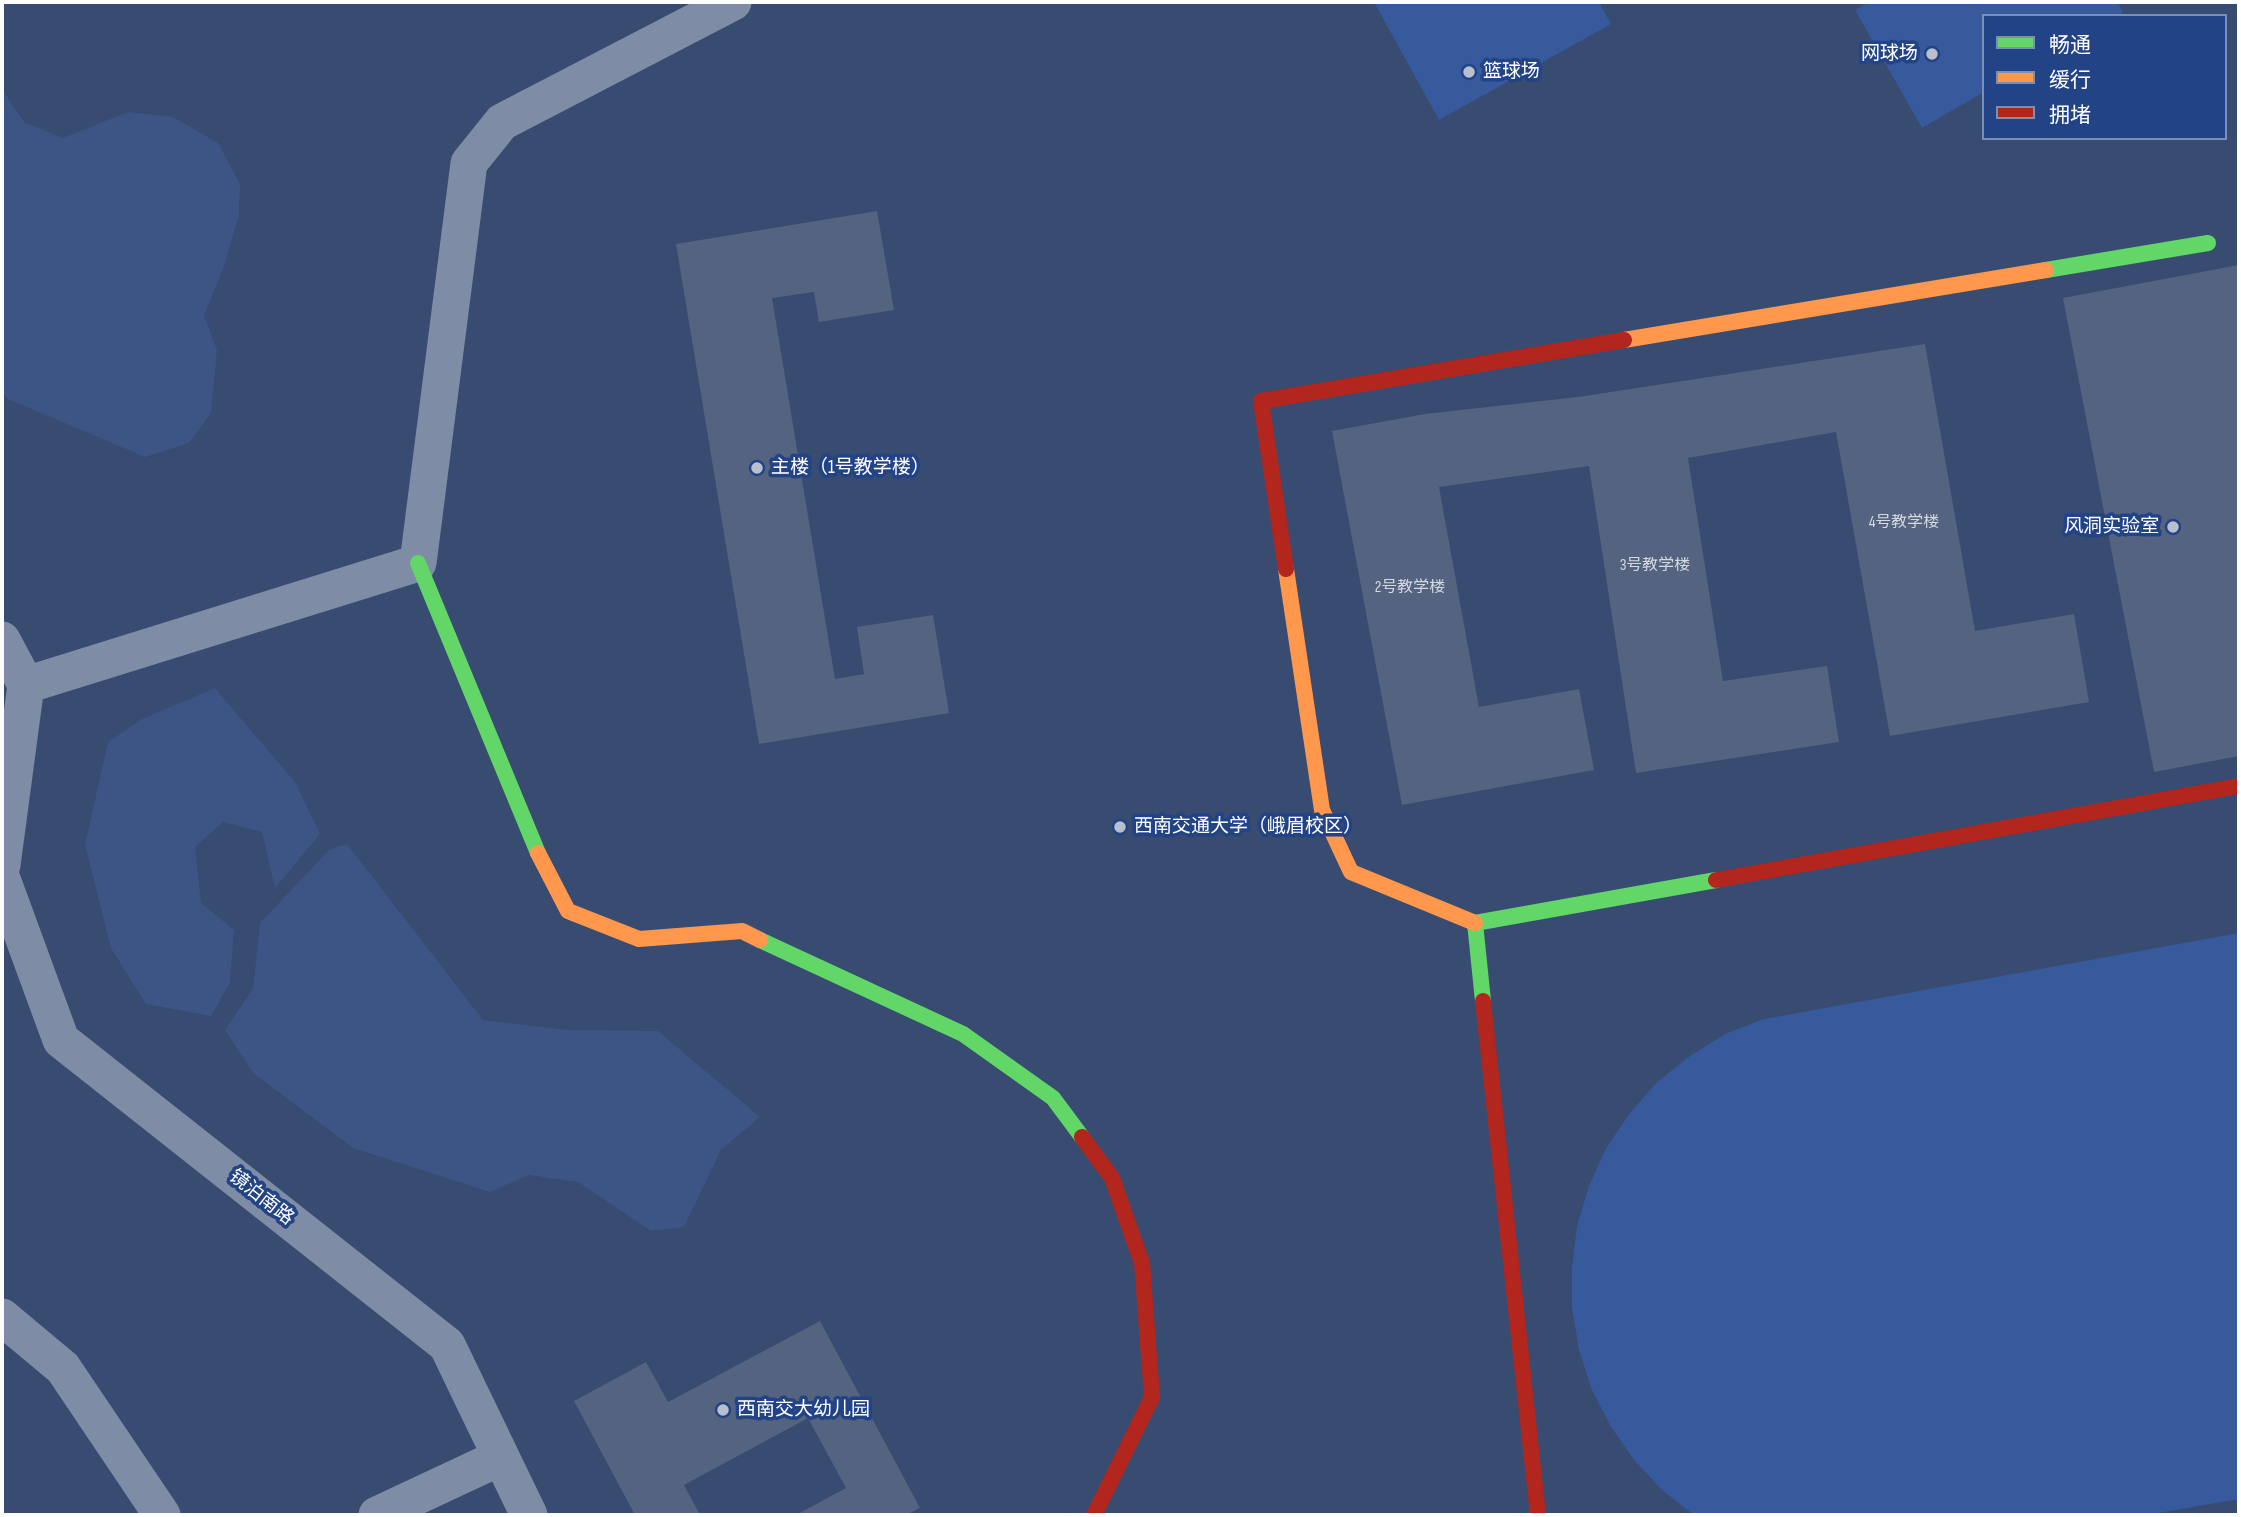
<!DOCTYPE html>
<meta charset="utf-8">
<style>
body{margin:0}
#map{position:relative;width:2241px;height:1517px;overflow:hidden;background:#384b70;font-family:"Sofia Sans Condensed","Noto Sans SC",sans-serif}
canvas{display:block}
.frame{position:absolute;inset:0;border:4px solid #fff;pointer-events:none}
.legend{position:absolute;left:1982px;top:14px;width:245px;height:126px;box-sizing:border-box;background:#224486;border:2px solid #7a8fb6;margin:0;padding:9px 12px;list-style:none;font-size:21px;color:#fff}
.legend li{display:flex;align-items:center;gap:14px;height:35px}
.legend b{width:35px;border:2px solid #7a8fb6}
</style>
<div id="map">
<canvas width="2241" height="1517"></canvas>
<div class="frame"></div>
<ul class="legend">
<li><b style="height:9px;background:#63d668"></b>畅通</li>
<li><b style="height:9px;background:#ff974d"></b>缓行</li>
<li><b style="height:9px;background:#b3261e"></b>拥堵</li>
</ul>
</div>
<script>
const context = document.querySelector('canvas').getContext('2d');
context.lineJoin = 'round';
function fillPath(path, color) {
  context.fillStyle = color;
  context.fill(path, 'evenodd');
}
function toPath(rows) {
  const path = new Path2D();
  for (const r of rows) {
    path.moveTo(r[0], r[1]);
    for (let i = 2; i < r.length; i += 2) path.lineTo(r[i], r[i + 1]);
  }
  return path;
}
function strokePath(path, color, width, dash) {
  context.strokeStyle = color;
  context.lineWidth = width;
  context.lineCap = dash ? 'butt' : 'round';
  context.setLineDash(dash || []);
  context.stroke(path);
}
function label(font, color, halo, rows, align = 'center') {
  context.font = font + ' "Sofia Sans Condensed","Noto Sans SC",sans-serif';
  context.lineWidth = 7;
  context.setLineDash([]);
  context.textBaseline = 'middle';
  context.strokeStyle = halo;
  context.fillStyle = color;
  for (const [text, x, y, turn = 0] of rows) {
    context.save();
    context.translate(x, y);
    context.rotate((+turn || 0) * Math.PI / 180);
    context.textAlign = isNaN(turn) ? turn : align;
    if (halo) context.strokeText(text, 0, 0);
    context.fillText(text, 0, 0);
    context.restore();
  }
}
const green = toPath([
 [1374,2,1599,2,1611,24,1439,120],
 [1870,2,2117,2,2123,12,2117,16,1984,16,1984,92,1922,128,1855,10],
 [2239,933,2239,1499,2147,1515,1694,1515,1663,1491,1635,1461,1611,1427,1592,1390,1579,1350,1572,1308,1572,1267,1577,1226,1589,1186,1606,1148,1630,1113,1657,1082,1690,1056,1725,1034,1764,1019]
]);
const water = toPath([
 [2,89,24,122,63,138,128,112,173,117,218,143,240,184,239,215,223,269,204,315,217,351,211,413,189,443,145,457,8,399,2,392],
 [215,688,295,782,320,834,275,888,262,832,223,822,195,847,201,903,234,930,230,982,211,1016,146,1004,111,948,85,845,108,742,142,719],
 [347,844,483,1020,568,1030,658,1031,760,1117,721,1150,684,1227,651,1231,578,1182,529,1175,490,1192,353,1148,253,1073,225,1030,253,989,260,923,329,850]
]);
const building = toPath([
 [877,211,894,310,819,322,814,292,772,298,835,679,864,674,857,627,933,615,949,713,759,744,676,244],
 [2239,265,2239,756,2154,772,2063,298],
 [1925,344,1975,631,2074,614,2089,702,1890,736,1836,432,1688,458,1723,681,1827,666,1839,742,1636,773,1589,466,1439,487,1479,707,1579,689,1594,770,1402,805,1332,431,1425,414,1578,397],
 [820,1321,920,1508,906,1515,796,1515,846,1488,808,1418,684,1485,700,1515,635,1515,574,1401,646,1362,668,1402]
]);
const street = toPath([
 [2,640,26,685],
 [26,685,418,563,469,163,502,122,733,2],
 [2,865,26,685],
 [2,879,61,1040,447,1345,529,1515],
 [2,1317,63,1368,162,1515],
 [377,1515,501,1457]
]);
const fast = toPath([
 [2046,270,2208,243],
 [418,563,538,853],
 [760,940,963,1034,1053,1098,1082,1137],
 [1483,1001,1475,923,1716,880]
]);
const slow = toPath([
 [1624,340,2046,270],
 [1286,569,1322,810,1351,872,1475,923],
 [538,853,568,911,639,939,742,931,760,940]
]);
const jam = toPath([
 [1286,569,1261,401,1624,340],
 [1716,880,2239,786],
 [1483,1001,1538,1515],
 [1082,1137,1112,1178,1142,1263,1152,1397,1094,1515]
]);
const markers = [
 [1932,54,7,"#b9c0cd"],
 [1469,72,7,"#b9c0cd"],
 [757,468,7,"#b9c0cd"],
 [2173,527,7,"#b9c0cd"],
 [1120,827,7,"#b9c0cd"],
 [723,1410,7,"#b9c0cd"]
];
const numberNames = [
 ["4号教学楼",1904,523],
 ["3号教学楼",1655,566],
 ["2号教学楼",1410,588]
];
const poiNames = [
 ["网球场",1918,54,"right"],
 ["篮球场",1483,72],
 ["主楼（1号教学楼）",771,468],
 ["风洞实验室",2159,527,"right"],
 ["西南交通大学（峨眉校区）",1134,827],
 ["西南交大幼儿园",737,1410]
];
const streetNames = [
 ["镜泊南路",261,1198,38]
];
fillPath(green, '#365a9c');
fillPath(water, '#3d5584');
fillPath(building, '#546380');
strokePath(street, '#7f8ca5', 37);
strokePath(fast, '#63d668', 16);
strokePath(slow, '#ff974d', 16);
strokePath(jam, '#b3261e', 16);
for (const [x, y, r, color] of markers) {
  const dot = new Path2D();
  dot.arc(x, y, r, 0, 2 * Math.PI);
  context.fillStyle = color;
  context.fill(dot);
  strokePath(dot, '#224486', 2.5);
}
label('16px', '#d4d8df', null, numberNames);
label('19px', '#fff', '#224486', poiNames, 'left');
label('19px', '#fff', '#224486', streetNames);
</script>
